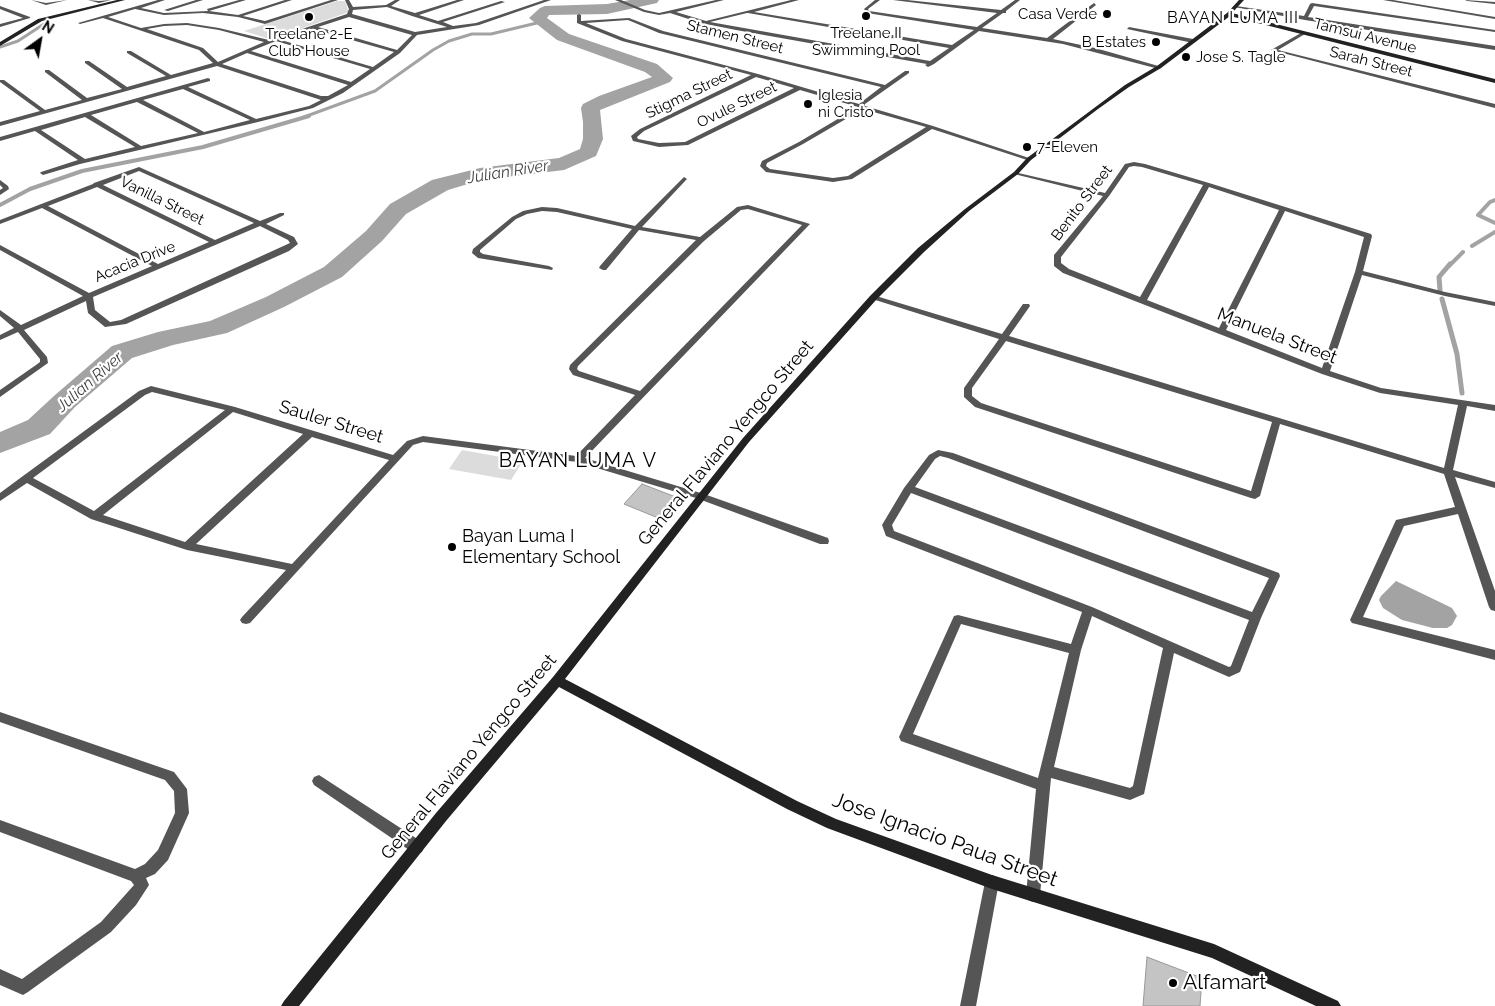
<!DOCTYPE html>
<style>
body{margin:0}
#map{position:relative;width:1495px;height:1006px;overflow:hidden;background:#fff;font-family:Raleway,sans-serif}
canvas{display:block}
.north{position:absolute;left:15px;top:15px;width:50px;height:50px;-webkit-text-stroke:4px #fff;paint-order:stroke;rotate:32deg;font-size:14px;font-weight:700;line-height:20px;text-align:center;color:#000}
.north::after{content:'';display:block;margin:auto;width:18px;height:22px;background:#000;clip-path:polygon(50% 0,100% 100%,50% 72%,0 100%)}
</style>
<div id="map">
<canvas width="1495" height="1006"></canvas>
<div class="north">N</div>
</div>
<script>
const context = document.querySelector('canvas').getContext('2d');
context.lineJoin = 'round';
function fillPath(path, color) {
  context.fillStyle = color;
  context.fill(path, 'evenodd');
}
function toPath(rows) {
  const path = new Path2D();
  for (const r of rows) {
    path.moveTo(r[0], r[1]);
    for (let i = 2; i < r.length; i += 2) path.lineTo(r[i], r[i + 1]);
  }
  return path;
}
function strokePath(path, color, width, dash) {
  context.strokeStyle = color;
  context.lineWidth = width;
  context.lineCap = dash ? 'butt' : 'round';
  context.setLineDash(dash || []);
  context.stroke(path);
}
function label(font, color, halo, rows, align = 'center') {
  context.font = font + ' Raleway,sans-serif';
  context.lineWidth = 4.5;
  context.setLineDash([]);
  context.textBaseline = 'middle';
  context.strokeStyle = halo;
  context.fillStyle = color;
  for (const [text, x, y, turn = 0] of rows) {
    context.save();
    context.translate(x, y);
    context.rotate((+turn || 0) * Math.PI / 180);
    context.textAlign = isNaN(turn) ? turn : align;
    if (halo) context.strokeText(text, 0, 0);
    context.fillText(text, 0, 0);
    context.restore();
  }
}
const green = toPath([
 [337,1,345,1,349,12,274,38,269,39,244,31],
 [462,450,523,461,511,480,449,469]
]);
const water = toPath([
 [1396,581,1452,608,1457,616,1452,625,1447,628,1433,628,1402,620,1383,608,1379,600,1381,596]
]);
const streamFar2 = toPath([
 [0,47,18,41,47,22],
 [304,117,375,91,433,50,449,41,472,34,491,34,541,22]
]);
const streamFar1 = toPath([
 [1495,200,1490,202,1478,215,1495,223],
 [0,205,30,189,82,171,203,147,309,116],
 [1472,246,1495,232],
 [1449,266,1463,252]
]);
const stream = toPath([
 [1440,290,1439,277,1450,264],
 [1442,299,1457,354,1462,393]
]);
const river = toPath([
 [630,0,659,0,657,3,607,14,549,15,547,18,569,34,657,64,673,78,670,82,600,110,603,139,596,156,564,170,481,180,448,190,406,214,382,241,342,277,284,307,227,333,173,345,132,358,75,407,50,434,0,453,0,432,28,420,55,395,112,346,158,332,210,321,266,297,324,267,366,231,390,204,432,180,480,168,559,158,580,149,583,139,583,122,581,108,583,104,599,96,652,77,645,72,557,40,529,18,540,8,545,6,607,4,630,0]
]);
const building = toPath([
 [642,484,681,499,663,520,624,504,642,484],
 [1147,957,1202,978,1200,1006,1143,1006,1147,957]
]);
const street = toPath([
 [31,0,46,3,67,0,46,5,31,0],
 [88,0,99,1,111,0,99,3,88,0],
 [158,0,165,0,141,8,164,13,208,11,207,9,239,0,246,0,209,11,238,15,285,0,292,0,243,16,265,21,331,0,338,0,265,24,238,17,203,13,164,15,135,9,108,17,141,28,164,24,187,23,219,28,269,40,347,14,349,9,345,0,349,0,353,7,386,5,395,0,400,0,391,6,415,13,457,0,464,0,419,15,438,21,501,1,505,2,443,22,453,26,476,23,544,0,551,0,479,25,417,35,400,53,343,93,313,108,258,122,80,164,43,175,40,173,41,172,78,160,35,131,0,141,0,137,208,78,210,79,210,81,188,87,256,119,309,106,321,100,217,66,0,126,0,122,40,111,0,82,0,80,4,80,45,110,82,100,45,72,45,70,49,70,87,98,122,89,85,63,85,61,89,61,127,87,166,76,127,53,127,51,131,51,171,75,213,63,199,50,103,18,80,24,78,23,158,0],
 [387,7,412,16,447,27,415,32,352,14,353,10,387,7],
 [349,17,412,35,397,50,318,27,349,17],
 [187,25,219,30,264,42,218,62,203,48,147,29,164,26,187,25],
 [313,29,394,52,373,67,281,40,313,29],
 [276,41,370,69,351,82,251,51,276,41],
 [247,53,348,85,328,96,321,96,222,64,247,53],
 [183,89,250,120,204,132,143,100,183,89],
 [137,102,198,133,141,146,91,115,137,102],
 [85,117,135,147,85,159,41,130,85,117],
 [196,0,203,0,168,11,164,10,196,0],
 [615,0,621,0,645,10,659,13,716,0,724,0,676,12,706,21,791,0,799,0,754,12,952,45,974,30,867,13,864,9,875,0,880,0,868,9,869,11,977,27,997,13,893,0,907,0,1001,10,1015,0,1020,0,1006,11,1006,13,1003,13,982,28,1047,38,1094,3,1096,5,1053,39,1095,48,1162,67,1159,69,1063,44,979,31,934,64,928,67,925,65,927,64,736,30,701,23,670,13,659,15,644,12,615,0],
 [747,13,748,13,949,48,930,61,710,22,747,13],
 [1383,0,1393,0,1495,17,1495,19,1383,0],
 [1465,0,1495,2,1495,4,1467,1,1465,0],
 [1312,3,1495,30,1495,32,1314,6,1308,17,1495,46,1495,50,1305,20,1234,7,1236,6,1304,16,1310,4,1312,3],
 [0,6,30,17,30,18,0,27,0,24,23,18,0,9,0,6],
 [579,14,581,15,581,21,629,18,663,31,885,85,905,71,909,71,909,73,865,104,865,106,933,126,1032,159,1027,160,932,129,852,179,833,182,766,172,760,166,762,161,799,142,858,107,800,90,688,145,659,147,633,141,631,136,640,129,751,75,622,41,577,23,577,15,579,14],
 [628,20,659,33,881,87,859,104,758,74,626,39,586,23,628,20],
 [756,77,794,88,685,142,659,143,638,139,637,137,644,131,756,77],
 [863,109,926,127,848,176,833,178,770,169,766,166,767,163,803,144,863,109],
 [1129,27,1193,39,1196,41,1193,43,1127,29,1129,27],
 [1301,33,1305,34,1278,50,1495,104,1495,108,1271,50,1301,33],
 [1134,162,1145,164,1209,183,1371,234,1372,236,1363,271,1445,292,1495,302,1495,306,1445,296,1362,275,1330,371,1381,388,1495,405,1495,411,1467,406,1453,470,1495,482,1495,488,1455,477,1495,591,1495,611,1491,610,1489,607,1458,514,1404,526,1363,617,1495,650,1495,660,1356,624,1352,623,1350,620,1396,520,1455,507,1444,474,1280,424,1260,496,1255,499,1251,498,975,407,964,397,964,388,999,339,869,298,873,296,876,296,1002,334,1023,304,1029,304,1030,306,1009,336,1444,468,1458,405,1380,393,1322,374,1063,273,1054,266,1054,255,1103,196,1014,174,1014,172,1105,193,1125,164,1134,162],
 [1134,166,1142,167,1203,185,1140,297,1069,269,1061,263,1061,257,1109,196,1129,167,1134,166],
 [1209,187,1279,210,1219,328,1147,300,1209,187],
 [1285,211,1364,237,1355,272,1322,368,1226,330,1285,211],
 [1006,341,1272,422,1251,491,981,403,972,396,972,388,1006,341],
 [139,167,260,221,280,213,284,213,284,215,266,224,294,237,298,244,289,251,126,324,105,327,88,313,86,301,24,330,47,357,48,363,0,397,0,390,36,365,40,362,40,359,18,332,0,340,0,335,14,328,0,316,0,310,21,325,83,296,0,250,0,245,89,293,152,266,42,208,0,224,0,220,93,184,94,183,139,167],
 [139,171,254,223,215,240,103,185,139,171],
 [97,187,209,242,158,264,48,206,97,187],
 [260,226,288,240,290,243,121,320,110,322,95,310,93,297,260,226],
 [684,177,687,179,686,180,642,227,700,237,737,207,748,205,810,224,585,458,704,494,828,538,829,541,828,544,820,544,696,498,577,462,423,442,413,445,250,623,246,624,242,623,240,620,242,617,286,570,187,550,91,519,27,483,0,501,0,493,23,476,139,391,151,386,235,407,393,455,407,441,423,436,576,456,635,395,573,375,569,369,570,365,696,240,639,230,606,270,603,270,599,268,600,266,632,229,557,212,542,211,527,214,516,219,480,250,480,252,483,254,549,266,553,268,552,270,478,258,472,253,473,249,512,217,523,211,542,207,557,208,635,226,684,177],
 [748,209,802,225,640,391,579,371,577,369,578,366,704,241,741,210,748,209],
 [152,392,225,410,94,511,33,478,145,395,152,392],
 [233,412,303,434,185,542,103,515,233,412],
 [312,437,389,460,292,564,196,544,312,437],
 [0,180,8,186,9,189,0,195,0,190,3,188,0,185,0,180],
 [938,450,953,453,1279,573,1280,576,1261,618,1240,672,1229,677,1174,653,1144,794,1130,800,1051,778,1040,895,1038,900,1033,902,1028,900,1026,895,1036,789,901,741,899,737,954,616,958,615,1071,644,1082,612,886,536,882,525,904,488,929,455,938,450],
 [940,456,948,458,1269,578,1252,612,915,487,935,459,940,456],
 [911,493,1249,620,1231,666,1229,667,1092,607,894,531,892,525,911,493],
 [1092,616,1163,648,1133,786,1130,788,1054,767,1081,650,1092,616],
 [961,624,1069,653,1038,778,913,734,961,624],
 [0,712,174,772,187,789,189,813,168,860,155,874,146,878,149,885,136,905,111,932,28,992,23,995,0,985,0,969,22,979,101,922,134,885,131,881,0,832,0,820,135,869,145,864,158,850,175,813,174,791,165,780,0,722,0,712],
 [319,775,422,842,424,847,422,852,417,854,412,852,314,785,312,781,314,777,319,775],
 [992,875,997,877,999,882,976,1006,960,1006,985,882,987,877,992,875]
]);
const secondary = toPath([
 [117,0,125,0,42,21,0,46,0,42,38,19,117,0],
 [1239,0,1244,0,1232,13,1495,79,1495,83,1230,16,1161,68,1129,87,1098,109,1031,160,1018,174,969,211,924,252,876,300,749,442,565,679,797,801,836,819,992,875,1214,944,1338,1001,1341,1006,1316,1006,1212,958,992,889,827,828,787,809,559,687,446,821,299,1006,281,1006,284,1001,436,813,553,677,743,438,870,296,918,248,965,209,1014,172,1027,158,1125,85,1157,66,1227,13,1239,0]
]);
const markers = [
 [1107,14,5,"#000"],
 [866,16,5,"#000"],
 [309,17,5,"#000"],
 [1156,42,5,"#000"],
 [1186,57,5,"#000"],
 [808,104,5,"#000"],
 [1027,147,5,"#000"],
 [452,547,5,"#000"],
 [1173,983,5,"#000"]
];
const farPoinames = [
 ["Casa Verde",1097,14,"right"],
 ["Treelane II",866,33,"center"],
 ["Swimming Pool",866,50,"center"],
 ["Treelane 2-E",309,34,"center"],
 ["Club House",309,51,"center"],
 ["B Estates",1146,42,"right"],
 ["Jose S. Tagle",1196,57],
 ["Iglesia",818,95],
 ["ni Cristo",818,112],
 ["7-Eleven",1037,147]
];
const farStreetnames = [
 ["Tamsui Avenue",1365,36,14],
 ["Stamen Street",735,37,14],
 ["Sarah Street",1371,62,14],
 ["Stigma Street",689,94,-26],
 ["Ovule Street",737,105,-26],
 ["Vanilla Street",162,201,26],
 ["Benito Street",1082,203,-53],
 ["Acacia Drive",135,262,-22]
];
const farQuarternames = [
 ["BAYAN LUMA III",1233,18]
];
const farWaternames = [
 ["Julian River",508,172,-9],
 ["Julian River",90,382,-41]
];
const streetNames = [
 ["Manuela Street",1277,336,21],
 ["Sauler Street",331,422,17],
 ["General Flaviano Yengco Street",726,443,-50],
 ["General Flaviano Yengco Street",469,757,-50]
];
const poiNames = [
 ["Bayan Luma I",462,537],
 ["Elementary School",462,558]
];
const quarterNames = [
 ["BAYAN LUMA V",578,461]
];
const nearStreetnames = [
 ["Jose Ignacio Paua Street",945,840,20]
];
const nearPoinames = [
 ["Alfamart",1183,983]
];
fillPath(green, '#dcdcdc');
fillPath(water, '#a3a3a3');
strokePath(streamFar2, '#a3a3a3', 3);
strokePath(streamFar1, '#a3a3a3', 4);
strokePath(stream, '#a3a3a3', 5);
fillPath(river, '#a3a3a3');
fillPath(building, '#c4c4c4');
strokePath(building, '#999', 1);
fillPath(street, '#555');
fillPath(secondary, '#222');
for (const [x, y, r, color] of markers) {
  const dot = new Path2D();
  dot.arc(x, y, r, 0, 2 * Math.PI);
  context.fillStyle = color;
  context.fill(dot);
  strokePath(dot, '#fff', 2);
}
label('15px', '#000', '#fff', farPoinames, 'left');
label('15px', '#000', '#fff', farStreetnames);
context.letterSpacing = '1px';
label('16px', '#000', '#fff', farQuarternames);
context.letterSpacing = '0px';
label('italic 16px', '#444', '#fff', farWaternames);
label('18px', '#000', '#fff', streetNames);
label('18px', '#000', '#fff', poiNames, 'left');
context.letterSpacing = '1px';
label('20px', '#000', '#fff', quarterNames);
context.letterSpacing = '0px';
label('21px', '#000', '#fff', nearStreetnames);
label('21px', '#000', '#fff', nearPoinames, 'left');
</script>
